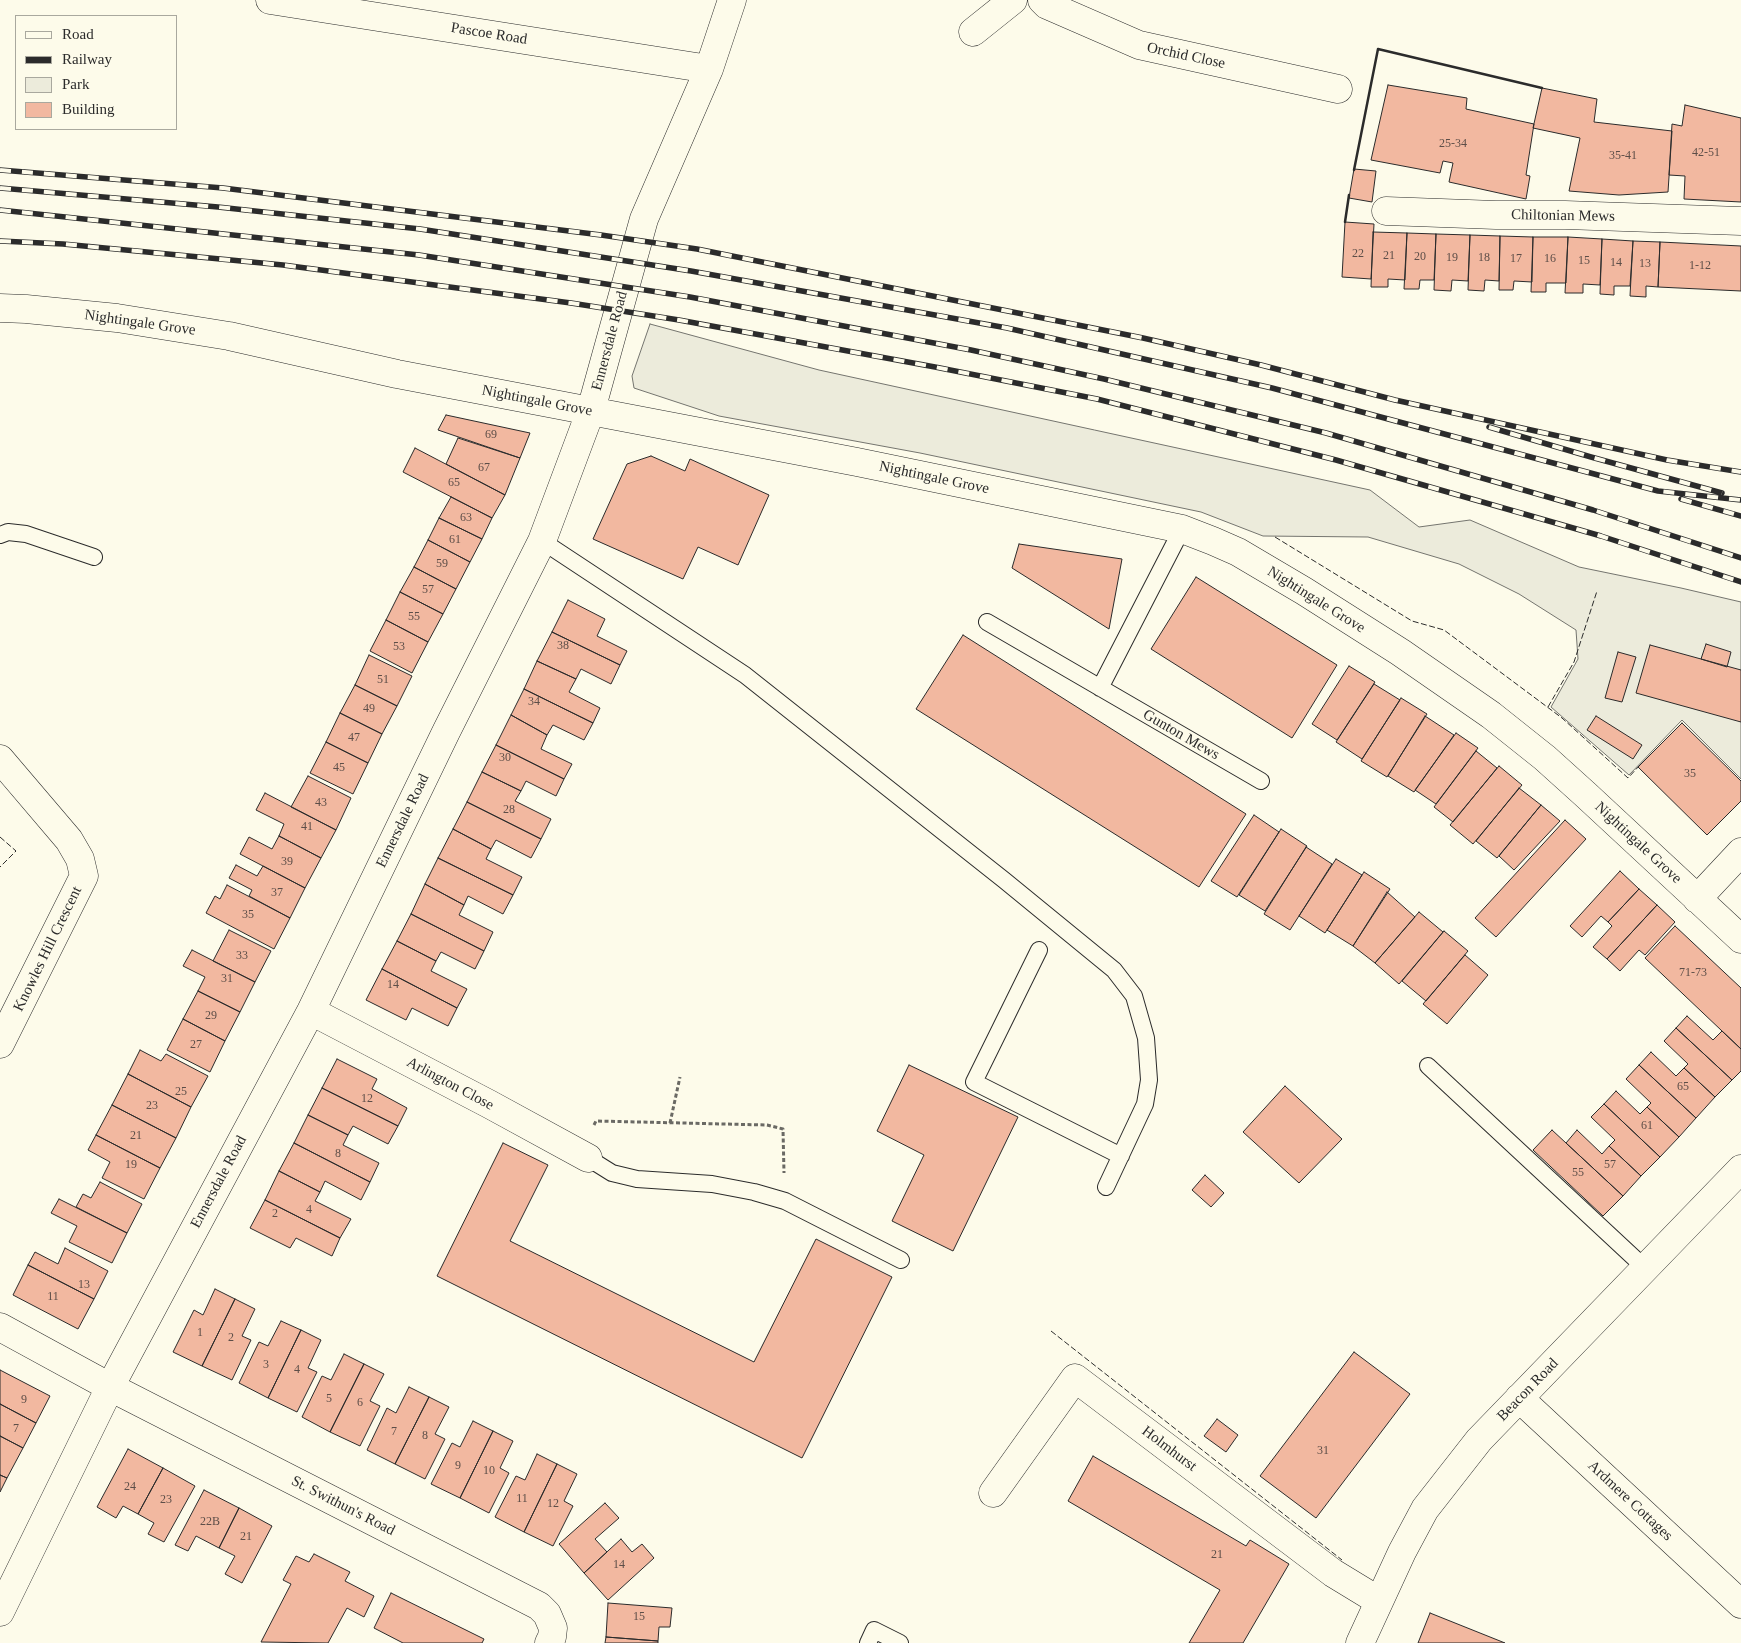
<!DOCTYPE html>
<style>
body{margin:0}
#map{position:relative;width:1741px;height:1643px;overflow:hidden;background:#fdfbea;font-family:"Times New Roman",serif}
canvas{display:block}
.legend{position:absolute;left:15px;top:15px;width:162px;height:115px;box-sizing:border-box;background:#fdfbea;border:1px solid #a9a89e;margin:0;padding:6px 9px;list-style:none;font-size:15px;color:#2b2b2b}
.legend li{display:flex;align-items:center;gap:10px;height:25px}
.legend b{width:25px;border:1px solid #a9a89e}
</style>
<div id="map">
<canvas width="1741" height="1643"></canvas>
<ul class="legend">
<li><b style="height:6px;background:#fdfbea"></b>Road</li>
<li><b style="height:6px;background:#2b2b2b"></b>Railway</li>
<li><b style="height:14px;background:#ecebdb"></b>Park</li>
<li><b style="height:14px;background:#f2b8a0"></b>Building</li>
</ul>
</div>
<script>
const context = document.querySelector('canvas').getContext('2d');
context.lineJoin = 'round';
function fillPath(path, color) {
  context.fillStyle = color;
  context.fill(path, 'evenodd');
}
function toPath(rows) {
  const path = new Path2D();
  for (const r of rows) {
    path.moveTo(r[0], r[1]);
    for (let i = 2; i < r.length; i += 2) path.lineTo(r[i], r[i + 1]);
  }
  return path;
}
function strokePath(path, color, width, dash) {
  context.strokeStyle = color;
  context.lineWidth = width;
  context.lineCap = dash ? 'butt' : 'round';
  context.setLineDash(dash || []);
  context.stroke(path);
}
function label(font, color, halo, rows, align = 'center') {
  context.font = font + ' "Times New Roman",serif';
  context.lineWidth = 4;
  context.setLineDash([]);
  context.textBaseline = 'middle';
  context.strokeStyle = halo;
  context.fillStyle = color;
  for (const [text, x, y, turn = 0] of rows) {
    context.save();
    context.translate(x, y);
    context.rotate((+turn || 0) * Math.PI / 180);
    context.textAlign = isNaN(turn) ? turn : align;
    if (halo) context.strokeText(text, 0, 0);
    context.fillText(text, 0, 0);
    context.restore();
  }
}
const green = toPath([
 [650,324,819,370,1370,490,1419,527,1470,520,1579,567,1681,588,1741,602,1741,779,1682,720,1629,775,1551,707,1578,659,1576,630,1519,594,1459,564,1368,537,1263,536,1201,512,920,453,719,416,634,388,632,376,650,324]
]);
const building = toPath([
 [1388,85,1467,98,1466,109,1534,124,1526,175,1530,176,1526,199,1449,182,1453,163,1443,161,1440,173,1371,160,1388,85],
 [1542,88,1597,99,1594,122,1672,131,1668,192,1619,195,1569,191,1580,138,1533,128,1542,88],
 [1685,105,1741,118,1741,202,1684,199,1685,176,1669,175,1672,124,1682,126,1685,105],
 [1354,169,1376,171,1372,202,1349,198,1354,169],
 [1345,222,1374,224,1371,279,1342,277,1345,222],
 [1373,232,1407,233,1405,280,1388,279,1388,287,1371,287,1373,232],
 [1407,233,1436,234,1434,280,1420,280,1419,289,1404,289,1407,233],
 [1436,234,1470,235,1468,281,1452,280,1451,291,1434,290,1436,234],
 [1470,235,1500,236,1499,281,1485,280,1484,291,1468,290,1470,235],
 [1500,236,1533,237,1532,282,1514,281,1513,290,1499,290,1500,236],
 [1533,237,1568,237,1566,283,1546,283,1546,292,1531,292,1533,237],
 [1568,237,1602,239,1600,285,1583,284,1583,293,1565,293,1568,237],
 [1602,239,1633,241,1630,286,1614,286,1614,295,1600,294,1602,239],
 [1633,241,1660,242,1658,287,1646,286,1646,297,1630,296,1633,241],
 [1660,242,1741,246,1741,291,1658,287,1660,242],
 [446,415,530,433,520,458,438,430,446,415],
 [458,438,520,458,505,495,446,464,458,438],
 [415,448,505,495,492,518,403,472,415,448],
 [651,456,685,471,690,459,769,495,738,565,698,547,683,579,593,539,627,464,651,456],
 [451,497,492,518,482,539,439,518,451,497],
 [439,518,482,539,470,562,428,540,439,518],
 [428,540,470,562,456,589,414,567,428,540],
 [1019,544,1122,559,1109,629,1012,568,1019,544],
 [414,567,456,589,443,614,400,592,414,567],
 [1196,577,1337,665,1292,738,1151,649,1196,577],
 [400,592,443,614,428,642,386,620,400,592],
 [568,600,605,619,597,636,627,651,620,665,552,632,568,600],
 [386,620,428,642,412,673,370,651,386,620],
 [552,632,620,665,611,684,581,669,576,679,537,661,552,632],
 [963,635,1246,814,1199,887,916,709,963,635],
 [1706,644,1731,652,1727,667,1701,659,1706,644],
 [1650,645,1741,670,1741,722,1636,693,1650,645],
 [1618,652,1636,657,1622,702,1605,698,1618,652],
 [369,655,412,676,397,706,355,685,369,655],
 [537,661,576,679,569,692,600,708,593,723,524,689,537,661],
 [1349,666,1375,682,1337,740,1312,724,1349,666],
 [1374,684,1400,700,1362,759,1336,742,1374,684],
 [355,685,397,706,382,734,340,713,355,685],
 [524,689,593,723,584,740,553,725,547,735,511,715,524,689],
 [1401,698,1427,714,1387,777,1361,761,1401,698],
 [340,713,382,734,368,763,326,742,340,713],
 [511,715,547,735,541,749,572,764,564,779,496,745,511,715],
 [1425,716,1454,735,1414,792,1388,776,1425,716],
 [1596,716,1642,745,1633,759,1587,730,1596,716],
 [1682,723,1741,781,1741,801,1707,835,1638,767,1682,723],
 [1456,733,1478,748,1436,804,1415,790,1456,733],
 [326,742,368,763,353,794,310,773,326,742],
 [496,745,564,779,556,796,526,781,521,791,482,772,496,745],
 [1476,751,1497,768,1453,822,1434,807,1476,751],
 [1499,766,1522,785,1473,844,1450,825,1499,766],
 [482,772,521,791,515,801,551,819,541,839,467,802,482,772],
 [308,776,351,798,336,830,291,807,308,776],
 [1519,788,1541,805,1497,858,1476,841,1519,788],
 [265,793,336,830,321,858,279,836,284,824,256,810,265,793],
 [467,802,541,839,531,858,496,840,491,849,453,829,467,802],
 [1541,805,1560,821,1514,870,1499,856,1541,805],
 [1254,815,1279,832,1237,897,1211,881,1254,815],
 [1565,820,1586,839,1496,937,1475,918,1565,820],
 [453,829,491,849,486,859,522,877,513,895,438,858,453,829],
 [1281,829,1307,846,1265,911,1239,895,1281,829],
 [279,836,321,858,305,888,240,854,249,837,272,849,279,836],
 [1306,847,1332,864,1290,930,1264,914,1306,847],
 [438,858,513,895,503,914,468,896,464,905,425,884,438,858],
 [1336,859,1362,875,1325,933,1299,916,1336,859],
 [236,865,257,876,263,866,305,888,290,918,249,896,252,890,229,878,236,865],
 [1620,871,1639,889,1608,922,1601,916,1582,937,1570,926,1620,871],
 [1364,872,1390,889,1353,946,1327,930,1364,872],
 [425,884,464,905,459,915,493,932,484,951,411,914,425,884],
 [227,885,290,918,274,949,206,913,215,896,220,899,227,885],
 [1639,889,1657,905,1607,959,1593,947,1612,926,1608,922,1639,889],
 [1387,892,1415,917,1375,963,1353,946,1387,892],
 [1657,905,1675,922,1645,955,1639,950,1620,971,1607,959,1657,905],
 [1419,912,1443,932,1399,984,1375,963,1419,912],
 [411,914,484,951,475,969,441,952,436,961,397,941,411,914],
 [1675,926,1741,988,1741,1049,1645,958,1675,926],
 [229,930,271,951,255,982,213,961,229,930],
 [1444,931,1468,951,1426,1001,1402,981,1444,931],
 [397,941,436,961,431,971,467,989,457,1008,382,969,397,941],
 [192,950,255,982,240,1012,198,991,205,977,183,966,192,950],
 [1465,955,1488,975,1447,1024,1423,1004,1465,955],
 [382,969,457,1008,448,1026,412,1008,406,1020,366,1000,382,969],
 [198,991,240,1012,225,1041,183,1019,198,991],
 [1687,1016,1713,1040,1722,1031,1741,1049,1741,1071,1732,1080,1676,1028,1687,1016],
 [183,1019,225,1041,210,1072,167,1050,183,1019],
 [1676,1028,1732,1080,1715,1097,1684,1068,1688,1064,1664,1041,1676,1028],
 [140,1050,161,1061,166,1054,208,1076,191,1107,128,1074,140,1050],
 [1651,1052,1676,1076,1684,1068,1715,1097,1696,1118,1639,1065,1651,1052],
 [337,1059,377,1079,372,1089,407,1108,398,1126,322,1088,337,1059],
 [909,1065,1018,1117,953,1251,892,1221,924,1155,877,1131,909,1065],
 [1639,1065,1696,1118,1679,1137,1647,1107,1651,1103,1626,1079,1639,1065],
 [128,1074,191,1107,176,1138,112,1105,128,1074],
 [1285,1086,1342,1139,1299,1183,1243,1132,1285,1086],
 [322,1088,398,1126,388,1144,353,1126,348,1135,308,1115,322,1088],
 [1616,1091,1640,1114,1647,1107,1679,1137,1660,1157,1604,1104,1616,1091],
 [1604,1104,1660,1157,1641,1176,1609,1146,1615,1140,1591,1117,1604,1104],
 [112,1105,176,1138,160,1168,96,1135,112,1105],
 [308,1115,348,1135,343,1145,379,1163,370,1182,294,1143,308,1115],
 [1552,1130,1623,1196,1603,1216,1533,1150,1552,1130],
 [1577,1130,1602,1154,1609,1146,1641,1176,1623,1196,1566,1143,1577,1130],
 [96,1135,160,1168,144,1199,102,1178,110,1162,88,1150,96,1135],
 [294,1143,370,1182,361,1200,325,1181,320,1192,279,1171,294,1143],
 [503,1143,548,1165,510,1241,754,1362,816,1239,892,1277,802,1458,437,1276,503,1143],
 [279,1171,320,1192,315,1201,351,1219,340,1238,265,1200,279,1171],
 [1205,1175,1224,1193,1211,1207,1192,1190,1205,1175],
 [100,1182,142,1204,127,1233,76,1207,83,1194,91,1198,100,1182],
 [59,1199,127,1233,112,1263,69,1242,77,1226,51,1213,59,1199],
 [265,1200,340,1238,332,1256,296,1238,290,1248,250,1228,265,1200],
 [65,1248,108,1271,94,1299,28,1265,35,1252,58,1264,65,1248],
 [28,1265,94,1299,78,1329,13,1295,28,1265],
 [215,1289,235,1299,202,1366,173,1352,194,1310,203,1315,215,1289],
 [235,1299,255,1309,242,1336,251,1340,232,1380,202,1366,235,1299],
 [281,1321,301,1330,268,1398,239,1383,259,1342,268,1346,281,1321],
 [301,1330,321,1340,308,1368,317,1372,297,1412,268,1398,301,1330],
 [1354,1352,1410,1394,1316,1518,1260,1476,1354,1352],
 [344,1354,364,1364,330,1432,302,1417,322,1376,331,1380,344,1354],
 [364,1364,384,1374,370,1401,380,1406,360,1446,330,1432,364,1364],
 [0,1370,50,1396,36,1423,0,1404,0,1370],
 [409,1387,429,1397,395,1464,367,1450,387,1408,396,1413,409,1387],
 [429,1397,449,1407,435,1434,445,1439,425,1479,395,1464,429,1397],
 [0,1404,36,1423,23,1448,0,1436,0,1404],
 [1217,1419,1238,1435,1226,1452,1204,1436,1217,1419],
 [473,1421,493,1431,460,1498,431,1484,452,1443,460,1447,473,1421],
 [493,1431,513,1441,500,1468,509,1473,489,1513,460,1498,493,1431],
 [0,1436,23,1448,7,1478,0,1475,0,1436],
 [128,1449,163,1468,138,1514,123,1506,116,1518,97,1507,128,1449],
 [537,1454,557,1464,524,1532,495,1517,516,1476,525,1480,537,1454],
 [1093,1456,1246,1546,1250,1540,1289,1564,1243,1643,1189,1643,1220,1590,1068,1501,1093,1456],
 [557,1464,577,1474,564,1501,573,1506,553,1546,524,1532,557,1464],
 [163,1468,195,1486,164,1542,148,1534,154,1523,138,1514,163,1468],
 [0,1475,7,1478,0,1492,0,1475],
 [204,1490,239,1508,219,1548,196,1536,188,1551,175,1545,204,1490],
 [605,1503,619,1518,595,1539,607,1552,584,1573,559,1544,605,1503],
 [239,1508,272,1526,242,1583,225,1574,235,1556,219,1548,239,1508],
 [621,1539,632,1552,642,1544,654,1558,608,1600,584,1573,621,1539],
 [314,1554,350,1572,345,1581,374,1596,364,1617,347,1608,328,1643,261,1642,291,1584,283,1580,296,1556,309,1562,314,1554],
 [391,1593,484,1639,482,1643,403,1643,374,1628,391,1593],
 [608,1603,672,1608,670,1627,659,1627,658,1641,606,1637,608,1603],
 [1430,1613,1505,1643,1418,1643,1430,1613],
 [606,1637,658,1641,658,1643,605,1643,606,1637]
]);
const path = toPath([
 [670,1123,680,1077],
 [594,1125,596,1121,767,1125,783,1129,784,1173]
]);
const service = toPath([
 [0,535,8,532,26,534,94,557],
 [542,541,745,675,1004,880,1114,970,1134,996,1146,1038,1149,1080,1145,1104,1106,1187],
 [987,622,1261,781],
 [1100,688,1182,529],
 [1039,950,974,1082,1121,1156],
 [1428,1066,1645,1268],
 [588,1158,612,1173,637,1179,712,1184,754,1192,785,1201,901,1260],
 [868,1643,874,1630,900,1643]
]);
const minor = toPath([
 [270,0,709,69],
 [1042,0,1047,5,1139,45,1338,89],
 [973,32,1013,0],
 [1386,211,1496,215,1565,215,1741,221],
 [0,308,26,309,117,318,229,336,397,374,857,462,1182,529,1213,541,1238,552,1304,591,1400,652,1491,715,1545,758,1586,795,1741,939],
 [0,759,69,840,80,859,84,876,0,1044],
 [1697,899,1741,852],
 [311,1011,489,1104,588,1158],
 [0,1327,110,1387,539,1606,547,1614,553,1628,552,1637,549,1643],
 [1519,1398,1741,1604],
 [993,1493,1075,1378,1333,1573,1379,1601],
 [0,1612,110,1387,311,1011,446,732,542,541,591,410,644,219,709,69,732,0],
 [1360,1643,1402,1552,1425,1509,1479,1440,1741,1169]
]);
const rail = toPath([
 [0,170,223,188,601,235,697,249,1143,338,1261,365,1395,400,1667,460,1741,472],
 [0,188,218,207,420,229,691,271,1007,328,1272,388,1658,491,1741,500],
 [0,210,419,255,690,297,971,350,1104,379,1326,433,1593,510,1741,558],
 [0,241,63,244,283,265,571,303,679,320,935,367,1097,399,1336,460,1601,536,1741,582],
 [1489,427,1591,457,1722,493],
 [1681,499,1741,516]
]);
const fence = toPath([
 [1275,537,1412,621,1444,630,1562,718,1628,778,1640,765],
 [1548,707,1574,662,1597,591],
 [0,837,16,851,0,867],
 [1051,1331,1342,1560]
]);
const wall = toPath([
 [1354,170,1378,49,1542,88],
 [1345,222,1349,195]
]);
const numberNames = [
 ["25-34",1453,144],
 ["42-51",1706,153],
 ["35-41",1623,156],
 ["22",1358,254],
 ["21",1389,256],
 ["20",1420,257],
 ["19",1452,258],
 ["18",1484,258],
 ["17",1516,259],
 ["16",1550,259],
 ["15",1584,261],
 ["14",1616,263],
 ["13",1645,264],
 ["1-12",1700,266],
 ["69",491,435],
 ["67",484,468],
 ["65",454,483],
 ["63",466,518],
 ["61",455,540],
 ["59",442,564],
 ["57",428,590],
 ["55",414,617],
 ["38",563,646],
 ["53",399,647],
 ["51",383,680],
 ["34",534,702],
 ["49",369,709],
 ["47",354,738],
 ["30",505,758],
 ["45",339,768],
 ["35",1690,774],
 ["43",321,803],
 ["28",509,810],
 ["41",307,827],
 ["39",287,862],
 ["37",277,893],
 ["35",248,915],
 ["33",242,956],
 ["71-73",1693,973],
 ["31",227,979],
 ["14",393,985],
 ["29",211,1016],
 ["27",196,1045],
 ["65",1683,1087],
 ["25",181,1092],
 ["12",367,1099],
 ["23",152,1106],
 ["61",1647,1126],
 ["21",136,1136],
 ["8",338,1154],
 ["19",131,1165],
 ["57",1610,1165],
 ["55",1578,1173],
 ["4",309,1210],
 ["2",275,1214],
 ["13",84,1285],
 ["11",53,1297],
 ["1",200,1333],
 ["2",231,1338],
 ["3",266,1365],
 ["4",297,1370],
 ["5",329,1399],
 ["9",24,1400],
 ["6",360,1403],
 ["7",16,1429],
 ["7",394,1432],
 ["8",425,1436],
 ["31",1323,1451],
 ["9",458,1466],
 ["10",489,1471],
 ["24",130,1487],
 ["11",522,1499],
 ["23",166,1500],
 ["12",553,1504],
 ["22B",210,1522],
 ["21",246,1537],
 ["21",1217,1555],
 ["14",619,1565],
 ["15",639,1617]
];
const streetNames = [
 ["Pascoe Road",489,34,9],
 ["Orchid Close",1186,56,12],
 ["Chiltonian Mews",1563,216,1],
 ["Nightingale Grove",140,323,8],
 ["Ennersdale Road",610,341,-75],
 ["Nightingale Grove",537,401,11],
 ["Nightingale Grove",934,478,12],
 ["Nightingale Grove",1316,600,32],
 ["Gunton Mews",1181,735,30],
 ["Ennersdale Road",403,821,-64],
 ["Nightingale Grove",1638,843,43],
 ["Knowles Hill Crescent",48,949,-64],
 ["Arlington Close",450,1084,28],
 ["Ennersdale Road",219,1182,-62],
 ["Beacon Road",1528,1390,-46],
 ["Holmhurst",1169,1449,37],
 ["Ardmere Cottages",1630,1501,43],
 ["St. Swithun's Road",343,1506,27]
];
fillPath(green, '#ecebdb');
strokePath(green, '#74746e', 1);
fillPath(building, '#f2b8a0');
strokePath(building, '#2b2b2b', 1);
strokePath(service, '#2b2b2b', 18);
strokePath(minor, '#2b2b2b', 29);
strokePath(path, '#6a6964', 3, [4, 2.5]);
strokePath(service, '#fdfbea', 16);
strokePath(minor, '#fdfbea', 28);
strokePath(rail, '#2b2b2b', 5.5);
strokePath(rail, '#fdfbea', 4, [11]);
strokePath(fence, '#2b2b2b', 1, [6, 2.5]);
strokePath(wall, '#2b2b2b', 2.5);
label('12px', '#5d4e48', null, numberNames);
label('15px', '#2b2b2b', '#fdfbea', streetNames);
</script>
